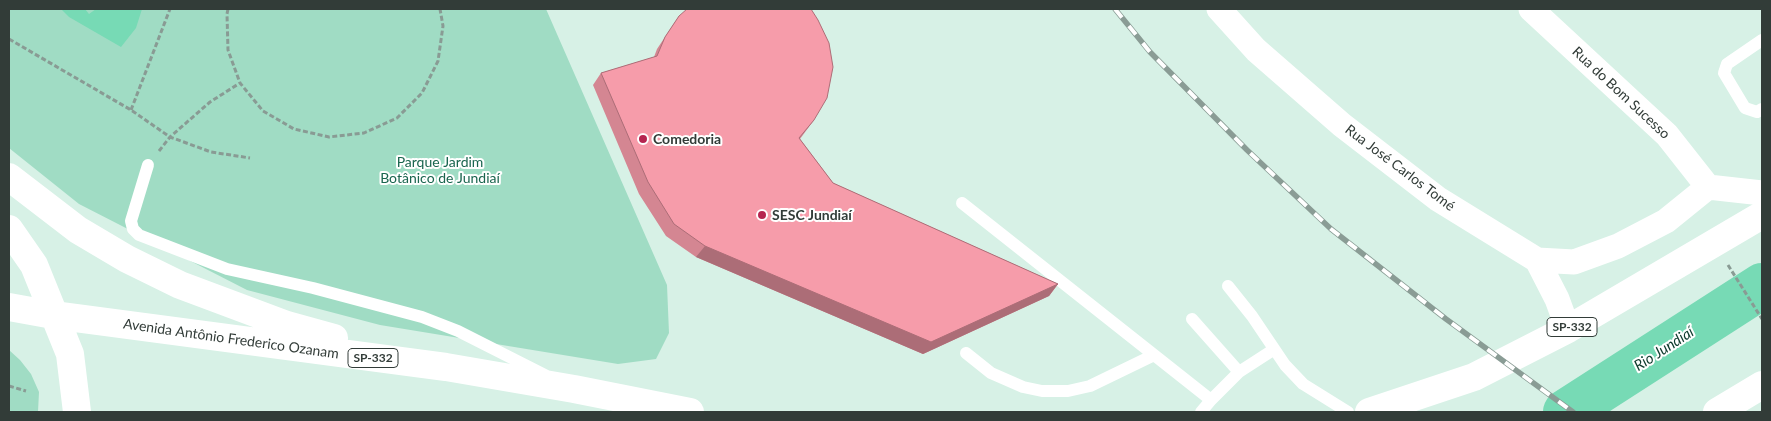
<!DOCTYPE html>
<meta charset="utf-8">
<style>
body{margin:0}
#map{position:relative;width:1771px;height:421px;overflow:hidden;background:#d7f1e6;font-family:Lato,sans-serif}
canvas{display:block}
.frame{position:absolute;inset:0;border:10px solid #323c38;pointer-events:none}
</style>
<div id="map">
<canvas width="1771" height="421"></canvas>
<div class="frame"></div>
</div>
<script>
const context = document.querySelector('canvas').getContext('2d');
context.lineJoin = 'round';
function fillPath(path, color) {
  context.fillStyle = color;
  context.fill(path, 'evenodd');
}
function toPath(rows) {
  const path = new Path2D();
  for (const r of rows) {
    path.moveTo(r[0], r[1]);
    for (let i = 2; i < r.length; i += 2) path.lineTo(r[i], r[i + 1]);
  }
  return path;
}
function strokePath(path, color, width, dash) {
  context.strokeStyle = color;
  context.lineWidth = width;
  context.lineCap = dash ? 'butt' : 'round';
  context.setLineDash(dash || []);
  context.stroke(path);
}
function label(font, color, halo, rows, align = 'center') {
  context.font = font + ' Lato,sans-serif';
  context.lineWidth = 4;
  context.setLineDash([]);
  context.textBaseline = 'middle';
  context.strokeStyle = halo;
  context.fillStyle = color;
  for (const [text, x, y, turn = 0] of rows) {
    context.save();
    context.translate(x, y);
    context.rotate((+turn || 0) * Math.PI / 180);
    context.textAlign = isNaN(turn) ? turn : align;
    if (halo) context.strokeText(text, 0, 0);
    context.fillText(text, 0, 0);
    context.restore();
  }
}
const green = toPath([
 [9,9,546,9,667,285,669,333,656,359,618,364,380,325,247,290,79,204,9,148],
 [9,350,20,360,31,374,39,392,38,412,9,412]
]);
const water = toPath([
 [61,9,85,9,89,14,96,9,142,9,136,28,121,47,69,17]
]);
const river = toPath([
 [1566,412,1762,286]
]);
const path = toPath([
 [228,9,227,14,228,50,240,83,263,111,294,129,329,137,364,133,397,118,422,93,438,61,443,26,440,9],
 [9,39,131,110,170,137,211,152,250,158],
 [131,110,170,9],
 [159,151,170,137,210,102,240,83],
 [1728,265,1762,319],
 [9,386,26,391]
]);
const service = toPath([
 [1762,40,1727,64,1724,73,1745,108,1757,112,1762,109],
 [148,165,131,221,133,229,139,235,227,269,313,288,422,317,458,331,545,375],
 [962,203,1211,400],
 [1228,286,1252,316,1285,365,1303,384,1348,412],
 [1192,319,1239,372],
 [966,353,991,373,1023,387,1042,391,1068,391,1090,386,1154,355],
 [1201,412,1211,400,1239,372,1273,350]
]);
const minor = toPath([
 [1219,9,1256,50,1342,125,1438,199,1537,260,1557,299,1568,329],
 [1531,9,1667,135,1708,187,1762,193],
 [1537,260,1574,262,1618,246,1666,221,1708,187]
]);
const primary = toPath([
 [9,177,78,230,127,259,180,285,287,325,334,338],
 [9,229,34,265,70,354,77,412],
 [9,307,53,315,446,367,574,389,690,412],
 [1369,412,1474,377,1568,329,1762,215],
 [1717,412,1762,385]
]);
const rail = toPath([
 [1115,9,1150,52,1247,150,1331,229,1446,319,1573,412]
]);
const wall = toPath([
 [679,16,814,120,800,139,833,183,1058,284,1049,296,923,354,696,257,666,236,639,194,593,85,601,73,654,57,657,49]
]);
const shadedWall = toPath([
 [705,246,1058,284,1049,296,923,354,696,257]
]);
const building = toPath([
 [687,9,811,9,818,20,829,43,833,67,827,98,814,120,799,138,833,183,1058,284,931,342,705,246,674,224,648,182,601,73,657,56,665,37,679,16,687,9]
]);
const markers = [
 [643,139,5,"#b52550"],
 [762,215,5,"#b52550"]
];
const shields = [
 [1572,327,50],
 [373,358,50]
];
const shieldNames = [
 ["SP-332",1572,327],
 ["SP-332",373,358]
];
const streetNames = [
 ["Rua do Bom Sucesso",1621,93,43],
 ["Rua José Carlos Tomé",1400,168,37],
 ["Avenida Antônio Frederico Ozanam",231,339,8]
];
const poiNames = [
 ["Comedoria",653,139],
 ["SESC Jundiaí",772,215]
];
const parkNames = [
 ["Parque Jardim",440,162],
 ["Botânico de Jundiaí",440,178]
];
const waterNames = [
 ["Rio Jundiaí",1664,349,-33]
];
fillPath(green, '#a0dcc4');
fillPath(water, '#77dab5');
strokePath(river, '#77dab5', 46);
strokePath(path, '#899b94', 3, [5, 2.5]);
strokePath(service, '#fff', 12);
strokePath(minor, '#fff', 25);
strokePath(primary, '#fff', 28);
strokePath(rail, '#8a9c95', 5.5);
strokePath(rail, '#fff', 4, [11]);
fillPath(wall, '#d48692');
fillPath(shadedWall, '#ac6d77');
fillPath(building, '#f69caa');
strokePath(building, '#ac6d77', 1);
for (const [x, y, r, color] of markers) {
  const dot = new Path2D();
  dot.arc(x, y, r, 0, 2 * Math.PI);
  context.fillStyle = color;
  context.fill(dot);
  strokePath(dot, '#fff', 2);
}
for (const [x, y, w] of shields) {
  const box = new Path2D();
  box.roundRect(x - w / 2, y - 9.5, w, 19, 4);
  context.fillStyle = '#fff';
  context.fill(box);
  strokePath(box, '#323c38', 1);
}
label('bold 12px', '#323c38', null, shieldNames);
label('14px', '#323c38', '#fff', streetNames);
label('bold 14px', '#323c38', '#fff', poiNames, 'left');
label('14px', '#19654e', '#fff', parkNames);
label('italic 15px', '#0d3a2c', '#fff', waterNames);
</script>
